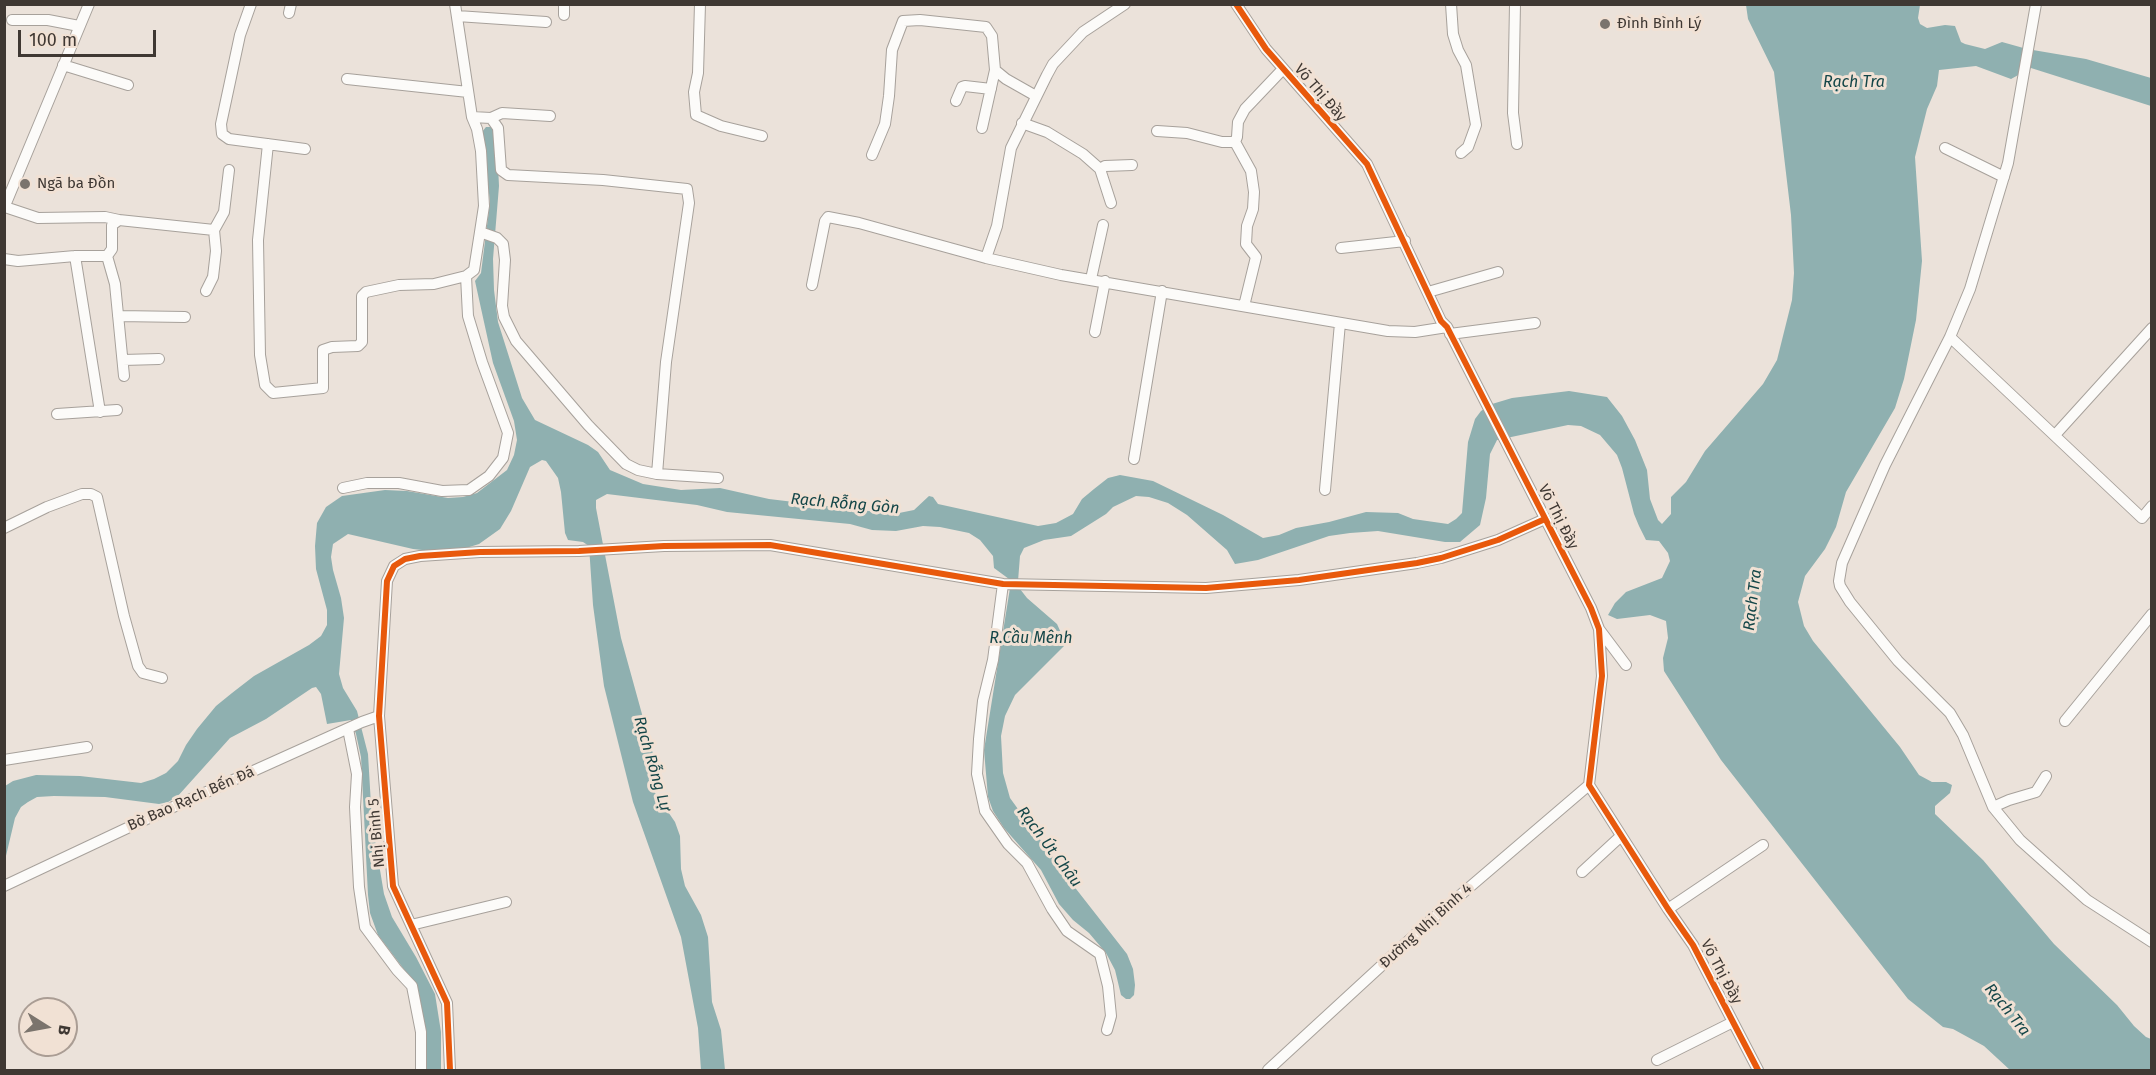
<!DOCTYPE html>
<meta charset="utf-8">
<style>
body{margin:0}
#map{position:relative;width:2156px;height:1075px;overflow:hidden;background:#ebe2da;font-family:"Fira Sans",sans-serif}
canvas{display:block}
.frame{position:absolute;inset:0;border:6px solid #3f3833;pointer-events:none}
.north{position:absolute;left:18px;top:997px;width:60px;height:60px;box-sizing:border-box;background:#f1e1d4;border:2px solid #aa9d94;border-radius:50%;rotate:101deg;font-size:16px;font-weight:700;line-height:24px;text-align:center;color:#3f3833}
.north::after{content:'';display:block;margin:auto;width:21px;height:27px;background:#7b746d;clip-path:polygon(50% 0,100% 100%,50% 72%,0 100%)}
.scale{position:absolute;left:18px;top:30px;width:138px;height:27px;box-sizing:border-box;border:3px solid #3f3833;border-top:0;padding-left:8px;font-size:18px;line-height:21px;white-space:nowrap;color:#3f3833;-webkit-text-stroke:4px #f1e1d4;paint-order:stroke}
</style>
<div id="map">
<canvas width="2156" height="1075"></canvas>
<div class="frame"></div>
<div class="north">B</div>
<div class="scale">100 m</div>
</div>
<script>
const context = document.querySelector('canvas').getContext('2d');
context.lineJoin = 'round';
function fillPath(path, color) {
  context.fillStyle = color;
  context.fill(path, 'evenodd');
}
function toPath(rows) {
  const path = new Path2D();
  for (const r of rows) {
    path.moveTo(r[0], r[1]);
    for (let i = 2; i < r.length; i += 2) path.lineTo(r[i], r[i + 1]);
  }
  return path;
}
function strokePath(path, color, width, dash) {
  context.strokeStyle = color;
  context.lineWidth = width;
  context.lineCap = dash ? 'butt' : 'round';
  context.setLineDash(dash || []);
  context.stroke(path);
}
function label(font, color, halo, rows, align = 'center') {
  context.font = font + ' "Fira Sans",sans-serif';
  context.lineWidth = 6;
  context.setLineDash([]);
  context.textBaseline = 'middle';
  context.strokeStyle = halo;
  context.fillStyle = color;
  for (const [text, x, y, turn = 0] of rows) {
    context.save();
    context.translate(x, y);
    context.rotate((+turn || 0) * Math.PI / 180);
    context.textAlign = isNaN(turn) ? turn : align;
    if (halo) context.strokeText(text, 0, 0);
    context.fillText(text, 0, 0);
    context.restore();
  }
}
const water = toPath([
 [1746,5,1920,5,1918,18,1920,24,1927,28,1945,25,1955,26,1961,42,1965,44,1985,49,2002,42,2027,49,2086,59,2151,78,2151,106,2031,68,2011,79,1976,66,1939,70,1937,86,1927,109,1915,157,1922,261,1916,320,1904,379,1895,408,1846,492,1836,527,1825,549,1805,576,1798,602,1804,626,1813,641,1900,747,1919,775,1932,782,1946,782,1952,785,1950,793,1935,806,1935,814,1983,860,2054,944,2117,1005,2134,1026,2146,1037,2151,1039,2151,1070,2010,1070,1984,1046,1953,1029,1943,1027,1908,999,1721,760,1664,671,1663,658,1668,638,1666,621,1650,615,1617,619,1608,615,1615,603,1626,592,1662,578,1670,561,1668,553,1659,541,1646,540,1639,526,1634,514,1622,468,1617,455,1600,435,1581,426,1568,425,1497,440,1490,454,1486,498,1480,525,1460,542,1445,542,1378,531,1350,533,1329,536,1258,560,1235,564,1227,550,1187,515,1168,503,1149,497,1136,496,1113,507,1106,514,1071,536,1044,540,1024,548,1020,556,1018,581,1020,589,1027,598,1057,624,1066,644,1015,695,1005,716,1001,736,1003,773,1010,798,1073,885,1127,954,1133,969,1135,985,1134,995,1130,999,1126,999,1121,995,1115,970,1106,953,1089,933,1073,920,1059,904,1041,870,1004,828,993,811,988,797,984,750,1010,588,1009,579,994,568,993,556,980,540,969,533,940,527,923,526,896,531,872,530,850,524,727,512,697,505,607,494,596,500,596,508,621,638,653,754,654,767,650,781,653,790,675,822,680,836,681,869,685,886,701,915,708,937,712,1002,721,1030,725,1070,701,1070,698,1028,681,937,633,802,604,686,593,605,589,546,583,542,568,540,565,533,561,492,558,478,546,461,542,460,530,467,511,511,500,529,479,544,463,549,440,552,413,549,348,534,333,544,331,557,333,570,341,598,344,618,339,674,343,688,357,711,368,754,372,822,384,894,392,917,416,957,435,994,441,1032,441,1070,425,1070,425,1026,420,999,415,984,378,935,370,913,368,895,361,757,356,734,351,720,327,724,321,694,316,687,312,688,266,719,230,738,177,797,168,802,159,804,105,797,54,796,37,797,28,802,21,807,15,818,5,860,5,786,13,781,36,775,80,776,141,783,154,779,166,773,178,761,186,745,197,729,216,706,232,693,254,676,309,645,321,636,327,625,327,610,316,569,315,546,317,523,326,507,342,496,385,490,407,491,448,498,463,497,477,493,507,470,514,455,517,440,514,421,493,363,475,281,481,273,490,202,482,132,486,127,492,127,497,145,499,186,493,259,494,290,498,322,522,398,535,420,588,445,598,452,610,470,643,484,681,490,720,488,769,499,894,514,914,510,929,496,933,497,938,504,1038,526,1056,523,1073,514,1082,499,1094,489,1108,478,1120,475,1153,481,1223,515,1263,538,1279,535,1296,528,1329,522,1366,512,1398,513,1413,519,1448,524,1456,519,1462,513,1468,442,1475,419,1481,411,1492,404,1512,398,1569,391,1607,397,1622,416,1635,440,1647,470,1650,499,1658,520,1662,524,1671,514,1671,497,1686,482,1705,451,1763,384,1777,360,1792,300,1794,273,1791,215,1774,72,1748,19]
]);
const minor = toPath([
 [251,4,240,35,221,124,222,134,229,139,305,149],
 [455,4,472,117,477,129,481,151,484,206,480,232,497,238,503,244,505,260,502,306,504,317,516,341,588,425,626,464,638,470,657,474,718,478],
 [564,4,564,15],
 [700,4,698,73,694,92,696,115,721,126,762,136],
 [1236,4,1266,49,1367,164,1441,321,1447,327,1591,608,1599,629,1602,676,1589,785,1668,909,1693,945,1758,1070],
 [1451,4,1453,34,1458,50,1466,65,1476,125,1468,147,1461,153],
 [1515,4,1513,113,1517,144],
 [2036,4,2008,163,1970,289,1950,337,1885,465,1842,563,1839,581,1840,586,1850,602,1898,661,1950,713,1963,735,1993,807,2020,840,2087,900,2152,942],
 [289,13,291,4],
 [457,16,546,22],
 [12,20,48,20,79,26],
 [63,65,128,85],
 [347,79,468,92],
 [956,101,962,87,965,86,991,89],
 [472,117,491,118,498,128,501,170,508,175,603,180,687,189,689,203,666,362,657,474],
 [491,118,502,113,550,116],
 [1022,123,1047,132,1083,154,1100,169,1105,166,1132,165],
 [982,128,995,70],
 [1157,131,1187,133,1222,142,1235,142,1237,137,1238,122,1245,109,1283,69],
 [1235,142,1251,171,1254,192,1253,209,1247,226,1246,244,1256,257,1244,306],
 [268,144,258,240,260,355,265,385,273,393,323,388,323,350,332,347,358,346,362,342,362,296,366,292,399,285,434,284,466,276,474,270,480,232],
 [1945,148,2004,177],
 [872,155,885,124,889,96,892,50,903,21,920,20,986,27,992,36,995,70,1006,79,1036,96],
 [1100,169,1111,203],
 [5,207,38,218,105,217,119,220],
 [4,208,89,4],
 [214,230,224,212,229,170],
 [1341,248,1405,241],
 [75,256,100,412],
 [107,256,115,284,124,376],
 [986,258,997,226,1011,148,1047,75,1053,64,1083,32,1125,4],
 [4,259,18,261,75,256,107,256,112,249,112,225,119,220,214,230,216,251,213,277,206,291],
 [1091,279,1103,225],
 [812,285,825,221,828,217,859,223,986,258,1061,275,1388,331,1415,332,1447,327],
 [1428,292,1498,272],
 [118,316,185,317],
 [1095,332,1105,281],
 [1450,334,1535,323],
 [1950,337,2142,518,2152,506],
 [123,360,159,359],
 [57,414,117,410],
 [2055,435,2152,328],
 [1134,459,1162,291],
 [343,488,367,483,399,483,442,491,469,490,489,476,503,458,508,433,482,362,468,316,466,276],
 [1325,490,1340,323],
 [4,528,47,507,82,494,91,494,97,497,124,616,138,666,143,673,162,678],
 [1003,584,993,660,983,701,979,739,977,774,985,811,1008,844,1027,863,1052,909,1067,931,1100,954,1108,986,1111,1016,1107,1030],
 [1599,629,1626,665],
 [2065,721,2152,614],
 [348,729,357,774,355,807,359,887,365,927,397,970,412,986,421,1032,421,1070],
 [4,760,87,747],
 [1993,807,2009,800,2036,792,2046,776],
 [1582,872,1621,836],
 [4,886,140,822,362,722,379,716],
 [1668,909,1763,845],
 [411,925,506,902],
 [1657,1060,1733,1022],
 [450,1070,447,1003,393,886,379,716,387,581,394,566,405,559,420,556,480,552,579,551,664,546,770,545,1003,584,1206,588,1299,580,1417,563,1441,558,1498,540,1545,519],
 [1268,1070,1430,921,1589,785]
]);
const cycleway = toPath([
 [1236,4,1266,49,1367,164,1441,321,1447,327,1591,608,1599,629,1602,676,1589,785,1668,909,1693,945,1758,1070],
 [450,1070,447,1003,393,886,379,716,387,581,394,566,405,559,420,556,480,552,579,551,664,546,770,545,1003,584,1206,588,1299,580,1417,563,1441,558,1498,540,1545,519]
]);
const markers = [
 [1605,24,6,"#7b746d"],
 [25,184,6,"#7b746d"]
];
const poiNames = [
 ["Đình Bình Lý",1617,24],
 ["Ngã ba Đồn",37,184]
];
const streetNames = [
 ["Võ Thị Đầy",1320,93,49],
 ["Võ Thị Đầy",1558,517,63],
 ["Bờ Bao Rạch Bến Đá",191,799,-24],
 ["Nhị Bình 5",377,833,-95],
 ["Đường Nhị Bình 4",1426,926,-42],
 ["Võ Thị Đầy",1721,972,62]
];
const waterNames = [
 ["Rạch Tra",1854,83],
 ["Rạch Rỗng Gòn",845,504,5],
 ["Rạch Tra",1753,600,-83],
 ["R.Cầu Mênh",1031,639],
 ["Rạch Rỗng Lự",652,764,74],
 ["Rạch Út Châu",1049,847,53],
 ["Rạch Tra",2007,1010,51]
];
fillPath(water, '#8fb0b0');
strokePath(minor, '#a7a19b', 12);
strokePath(minor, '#fcfbf9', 10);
strokePath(cycleway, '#e8590c', 6);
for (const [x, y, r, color] of markers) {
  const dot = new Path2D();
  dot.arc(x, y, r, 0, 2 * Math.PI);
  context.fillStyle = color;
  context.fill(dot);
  strokePath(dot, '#f1e1d4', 2);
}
label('15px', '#3f3833', '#f1e1d4', poiNames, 'left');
label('15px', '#3f3833', '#f1e1d4', streetNames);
label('italic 16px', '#144648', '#f1e1d4', waterNames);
</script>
